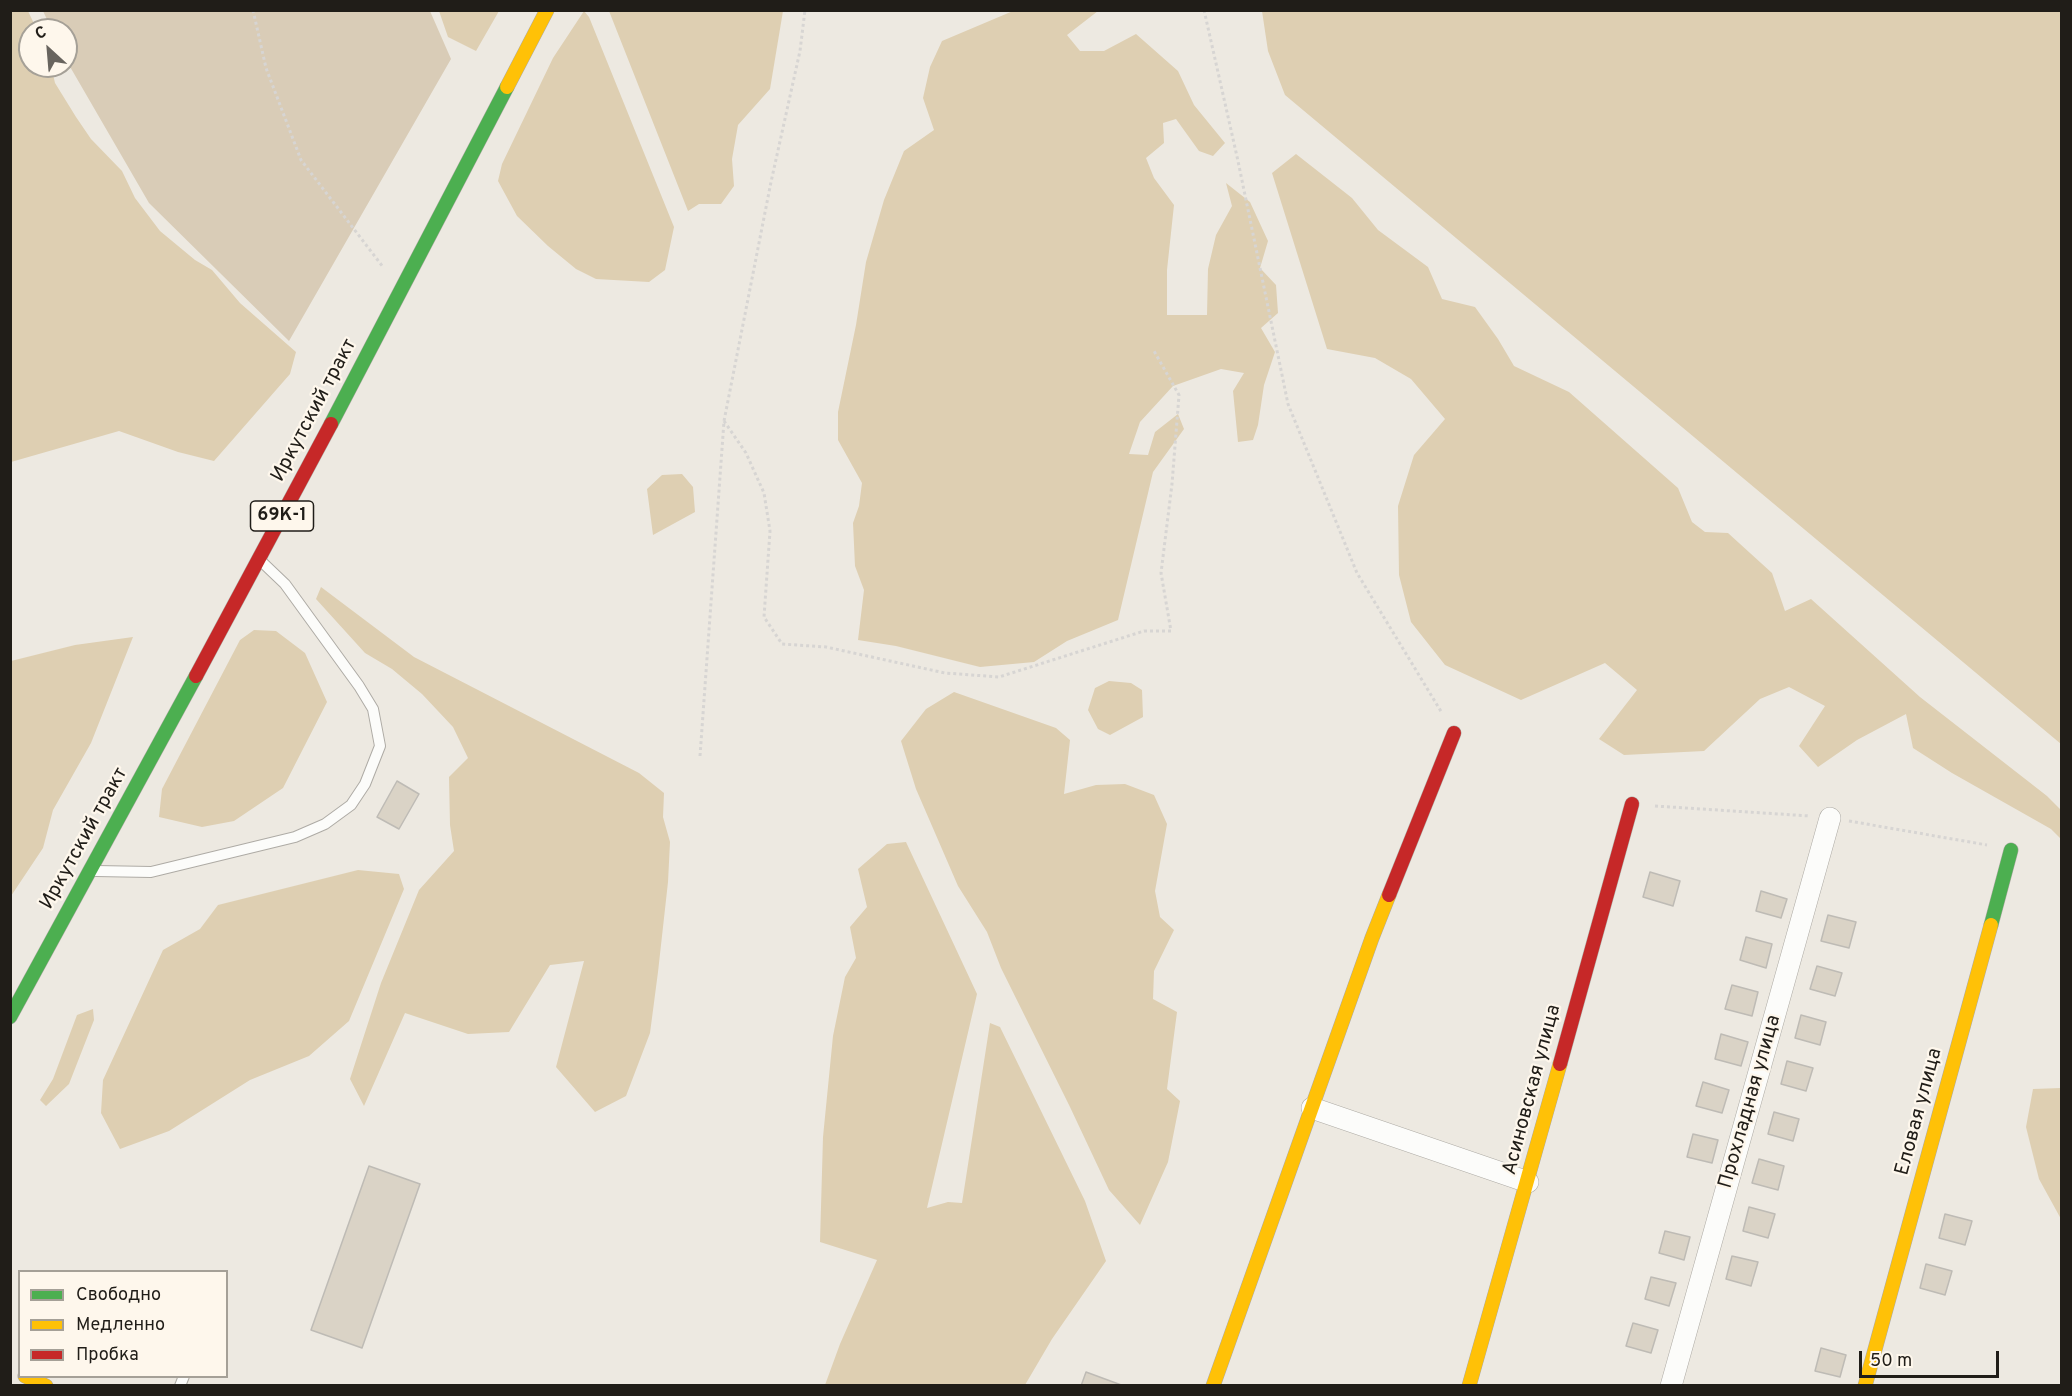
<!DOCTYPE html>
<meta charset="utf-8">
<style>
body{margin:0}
#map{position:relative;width:2072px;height:1396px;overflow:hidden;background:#ede9e1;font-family:Overpass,sans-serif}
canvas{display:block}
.frame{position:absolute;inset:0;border:12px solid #201d18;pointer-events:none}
.legend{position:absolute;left:18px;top:1270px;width:210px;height:108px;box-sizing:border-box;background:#fef7ec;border:2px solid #a5a097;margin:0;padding:8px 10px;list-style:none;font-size:18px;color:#201d18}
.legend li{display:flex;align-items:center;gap:12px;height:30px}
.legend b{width:30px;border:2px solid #a5a097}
.north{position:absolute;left:18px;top:18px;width:60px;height:60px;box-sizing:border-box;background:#fef7ec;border:2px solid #a5a097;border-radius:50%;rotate:334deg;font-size:16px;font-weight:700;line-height:24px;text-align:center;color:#201d18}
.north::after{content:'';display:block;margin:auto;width:21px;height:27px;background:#68645e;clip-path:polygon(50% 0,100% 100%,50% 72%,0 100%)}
.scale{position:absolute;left:1859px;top:1351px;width:140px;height:27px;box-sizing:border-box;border:3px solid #201d18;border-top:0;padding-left:8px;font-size:18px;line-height:21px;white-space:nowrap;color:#201d18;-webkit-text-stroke:4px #fef7ec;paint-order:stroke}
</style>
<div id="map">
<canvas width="2072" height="1396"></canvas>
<div class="frame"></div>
<ul class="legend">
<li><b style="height:8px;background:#4caf50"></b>Свободно</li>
<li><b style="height:8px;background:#ffc107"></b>Медленно</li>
<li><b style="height:8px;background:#c62828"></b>Пробка</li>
</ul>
<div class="north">С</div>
<div class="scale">50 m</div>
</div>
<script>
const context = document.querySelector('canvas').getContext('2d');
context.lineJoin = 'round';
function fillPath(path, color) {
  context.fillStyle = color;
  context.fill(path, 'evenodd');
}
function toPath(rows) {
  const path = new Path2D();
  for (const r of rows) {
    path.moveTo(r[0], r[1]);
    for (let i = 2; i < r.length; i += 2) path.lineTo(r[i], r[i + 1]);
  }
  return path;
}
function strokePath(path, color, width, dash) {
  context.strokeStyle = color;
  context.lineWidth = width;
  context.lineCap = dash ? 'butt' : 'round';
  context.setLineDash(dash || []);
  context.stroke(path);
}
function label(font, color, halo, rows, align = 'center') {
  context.font = font + ' Overpass,sans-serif';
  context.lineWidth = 4.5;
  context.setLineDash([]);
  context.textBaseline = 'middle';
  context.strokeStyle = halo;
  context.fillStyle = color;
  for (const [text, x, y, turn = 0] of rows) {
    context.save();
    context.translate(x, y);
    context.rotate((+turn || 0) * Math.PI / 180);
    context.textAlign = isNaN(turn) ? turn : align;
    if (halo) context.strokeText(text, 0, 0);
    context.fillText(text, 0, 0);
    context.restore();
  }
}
const green = toPath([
 [43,11,430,11,451,59,289,341,149,203,69,65,66,59,66,30,52,30]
]);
const forest = toPath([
 [10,11,28,11,37,30,30,30,30,66,51,66,55,83,76,117,91,139,122,171,135,198,160,231,195,260,212,270,240,303,296,352,290,374,214,461,178,452,119,431,11,462],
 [439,11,439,10,499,11,476,51,448,37],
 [584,11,589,17,674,227,665,270,649,282,596,279,576,269,548,246,517,216,498,181,502,164,553,58],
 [609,11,783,11,770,89,738,125,732,159,734,186,721,204,699,204,688,211],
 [1013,11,1098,11,1067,35,1080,51,1104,51,1136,34,1178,71,1194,105,1225,143,1213,156,1199,151,1176,119,1163,123,1164,143,1146,158,1154,178,1174,205,1167,270,1167,315,1207,315,1208,269,1216,235,1232,206,1226,183,1250,202,1268,241,1260,268,1276,285,1278,313,1261,328,1275,352,1264,385,1258,425,1253,440,1238,442,1233,391,1244,373,1221,369,1173,386,1140,422,1129,454,1148,455,1155,432,1178,414,1184,429,1153,472,1118,620,1067,641,1034,662,980,667,896,646,858,640,864,590,855,566,853,523,859,506,862,483,838,440,838,412,856,325,866,262,884,200,904,151,934,130,923,98,930,67,942,41],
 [1262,11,2061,11,2061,744,1285,95,1268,51],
 [1296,154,1352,198,1378,230,1428,267,1442,299,1475,307,1498,339,1514,366,1569,392,1678,488,1692,522,1705,532,1728,533,1772,573,1785,611,1811,599,1920,697,2047,796,2061,810,2061,839,2051,829,1952,773,1913,748,1906,714,1857,740,1818,767,1799,746,1825,706,1789,687,1760,699,1704,751,1624,755,1599,739,1637,690,1605,663,1521,700,1445,665,1411,622,1399,575,1398,506,1414,455,1445,419,1411,379,1375,358,1327,349,1272,173],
 [682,474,693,487,695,512,653,535,647,489,662,475],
 [321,587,414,657,639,773,664,793,663,817,670,842,668,882,658,972,650,1033,626,1096,595,1112,556,1067,584,961,550,965,509,1032,468,1034,405,1013,364,1106,350,1079,381,983,419,890,454,851,450,825,449,777,468,758,453,727,422,694,392,669,365,653,316,599],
 [254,630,276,631,305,653,327,702,283,788,234,821,202,827,159,817,162,789,240,640],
 [133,637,91,743,53,810,43,848,11,896,11,661,75,645],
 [1109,681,1131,683,1142,690,1143,717,1110,735,1098,729,1088,710,1095,688],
 [954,692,1056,728,1070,740,1064,794,1096,785,1125,784,1154,795,1167,824,1155,891,1160,917,1174,930,1154,971,1153,999,1177,1012,1167,1089,1180,1101,1168,1162,1140,1225,1109,1190,1070,1107,1001,968,987,932,958,886,916,789,901,741,926,709],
 [906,842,977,994,927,1208,948,1202,962,1203,990,1023,1000,1027,1085,1201,1106,1261,1052,1339,1025,1385,825,1385,840,1344,877,1260,820,1242,823,1137,833,1036,845,977,856,958,850,927,867,907,858,869,887,844],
 [358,870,399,874,404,889,349,1021,309,1056,250,1080,169,1131,120,1149,101,1113,103,1080,163,950,200,929,218,905],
 [93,1009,94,1020,69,1084,46,1106,40,1100,53,1079,77,1015],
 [2061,1088,2062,1088,2061,1219,2039,1179,2026,1127,2033,1089]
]);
const building = toPath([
 [397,781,419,794,399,829,377,817,397,781],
 [1650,872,1680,881,1673,906,1643,897,1650,872],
 [1761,891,1787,899,1781,918,1756,911,1761,891],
 [1828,915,1856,922,1849,948,1821,941,1828,915],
 [1746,937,1772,944,1766,968,1740,960,1746,937],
 [1817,966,1842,973,1835,996,1810,989,1817,966],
 [1732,985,1758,992,1752,1016,1725,1009,1732,985],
 [1801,1015,1826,1022,1820,1045,1795,1038,1801,1015],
 [1721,1034,1748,1042,1741,1066,1715,1059,1721,1034],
 [1787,1061,1813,1068,1806,1091,1781,1084,1787,1061],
 [1703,1082,1729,1090,1722,1113,1696,1106,1703,1082],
 [1774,1112,1799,1119,1793,1141,1768,1134,1774,1112],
 [1693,1134,1718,1140,1712,1163,1687,1157,1693,1134],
 [1759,1159,1784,1166,1778,1190,1752,1183,1759,1159],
 [369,1166,420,1184,362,1348,311,1330,369,1166],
 [1749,1207,1775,1214,1768,1238,1743,1231,1749,1207],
 [1945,1214,1972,1221,1965,1245,1939,1238,1945,1214],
 [1665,1231,1690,1237,1684,1260,1659,1253,1665,1231],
 [1732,1256,1758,1262,1751,1286,1726,1279,1732,1256],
 [1926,1264,1952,1271,1945,1295,1920,1288,1926,1264],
 [1651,1277,1676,1283,1669,1306,1645,1299,1651,1277],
 [1633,1323,1658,1330,1651,1353,1626,1346,1633,1323],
 [1821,1348,1846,1355,1840,1377,1815,1371,1821,1348],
 [1086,1372,1124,1386,1081,1386,1086,1372]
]);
const path = toPath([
 [253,10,266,68,301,160,383,267],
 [1204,10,1238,161,1288,404,1357,573,1442,713],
 [724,421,746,453,764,493,770,531,764,617,782,644,826,647,945,673,999,677,1144,631,1171,631,1161,573,1172,484,1179,395,1154,351],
 [700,756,724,421,771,182,800,51,805,10],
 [1655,806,1810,816],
 [1849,821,1987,845]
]);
const lane = toPath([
 [96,871,151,872,295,837,325,824,351,805,365,784,380,746,373,709,359,686,285,584,263,563],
 [180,1386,184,1376]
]);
const street = toPath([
 [1312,1108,1528,1182],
 [1671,1386,1830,818]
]);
const fast = toPath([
 [331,424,507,87],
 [1991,925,2011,850],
 [10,1017,196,676]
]);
const slow = toPath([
 [507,87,547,10],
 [25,1376,46,1386],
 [1213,1386,1372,938,1389,895],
 [1469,1386,1560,1064],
 [1865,1386,1991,925]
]);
const jam = toPath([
 [196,676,331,424],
 [1389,895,1454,733],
 [1560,1064,1632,804]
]);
const shields = [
 [282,516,63]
];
const shieldNames = [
 ["69К-1",282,516]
];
const streetNames = [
 ["Иркутский тракт",315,411,-62],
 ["Иркутский тракт",85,839,-61],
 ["Асиновская улица",1533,1090,-75],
 ["Прохладная улица",1751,1102,-74],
 ["Еловая улица",1920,1112,-75]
];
fillPath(green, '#d9ccb7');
fillPath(forest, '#decfb2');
fillPath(building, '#dad3c6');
strokePath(building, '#bebbb5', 1.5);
strokePath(lane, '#aeaba5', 12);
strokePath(street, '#aeaba5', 22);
strokePath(fast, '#aeaba5', 15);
strokePath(slow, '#aeaba5', 15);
strokePath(jam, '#aeaba5', 15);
strokePath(path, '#d7d5d3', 3, [3, 3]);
strokePath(lane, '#fcfcfa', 10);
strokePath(street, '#fcfcfa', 21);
strokePath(fast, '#4caf50', 14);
strokePath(slow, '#ffc107', 14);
strokePath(jam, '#c62828', 14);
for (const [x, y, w] of shields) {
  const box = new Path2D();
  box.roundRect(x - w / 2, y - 15, w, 30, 4.5);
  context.fillStyle = '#fef7ec';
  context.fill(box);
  strokePath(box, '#201d18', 1.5);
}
label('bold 18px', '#201d18', null, shieldNames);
label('20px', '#201d18', '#fef7ec', streetNames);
</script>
